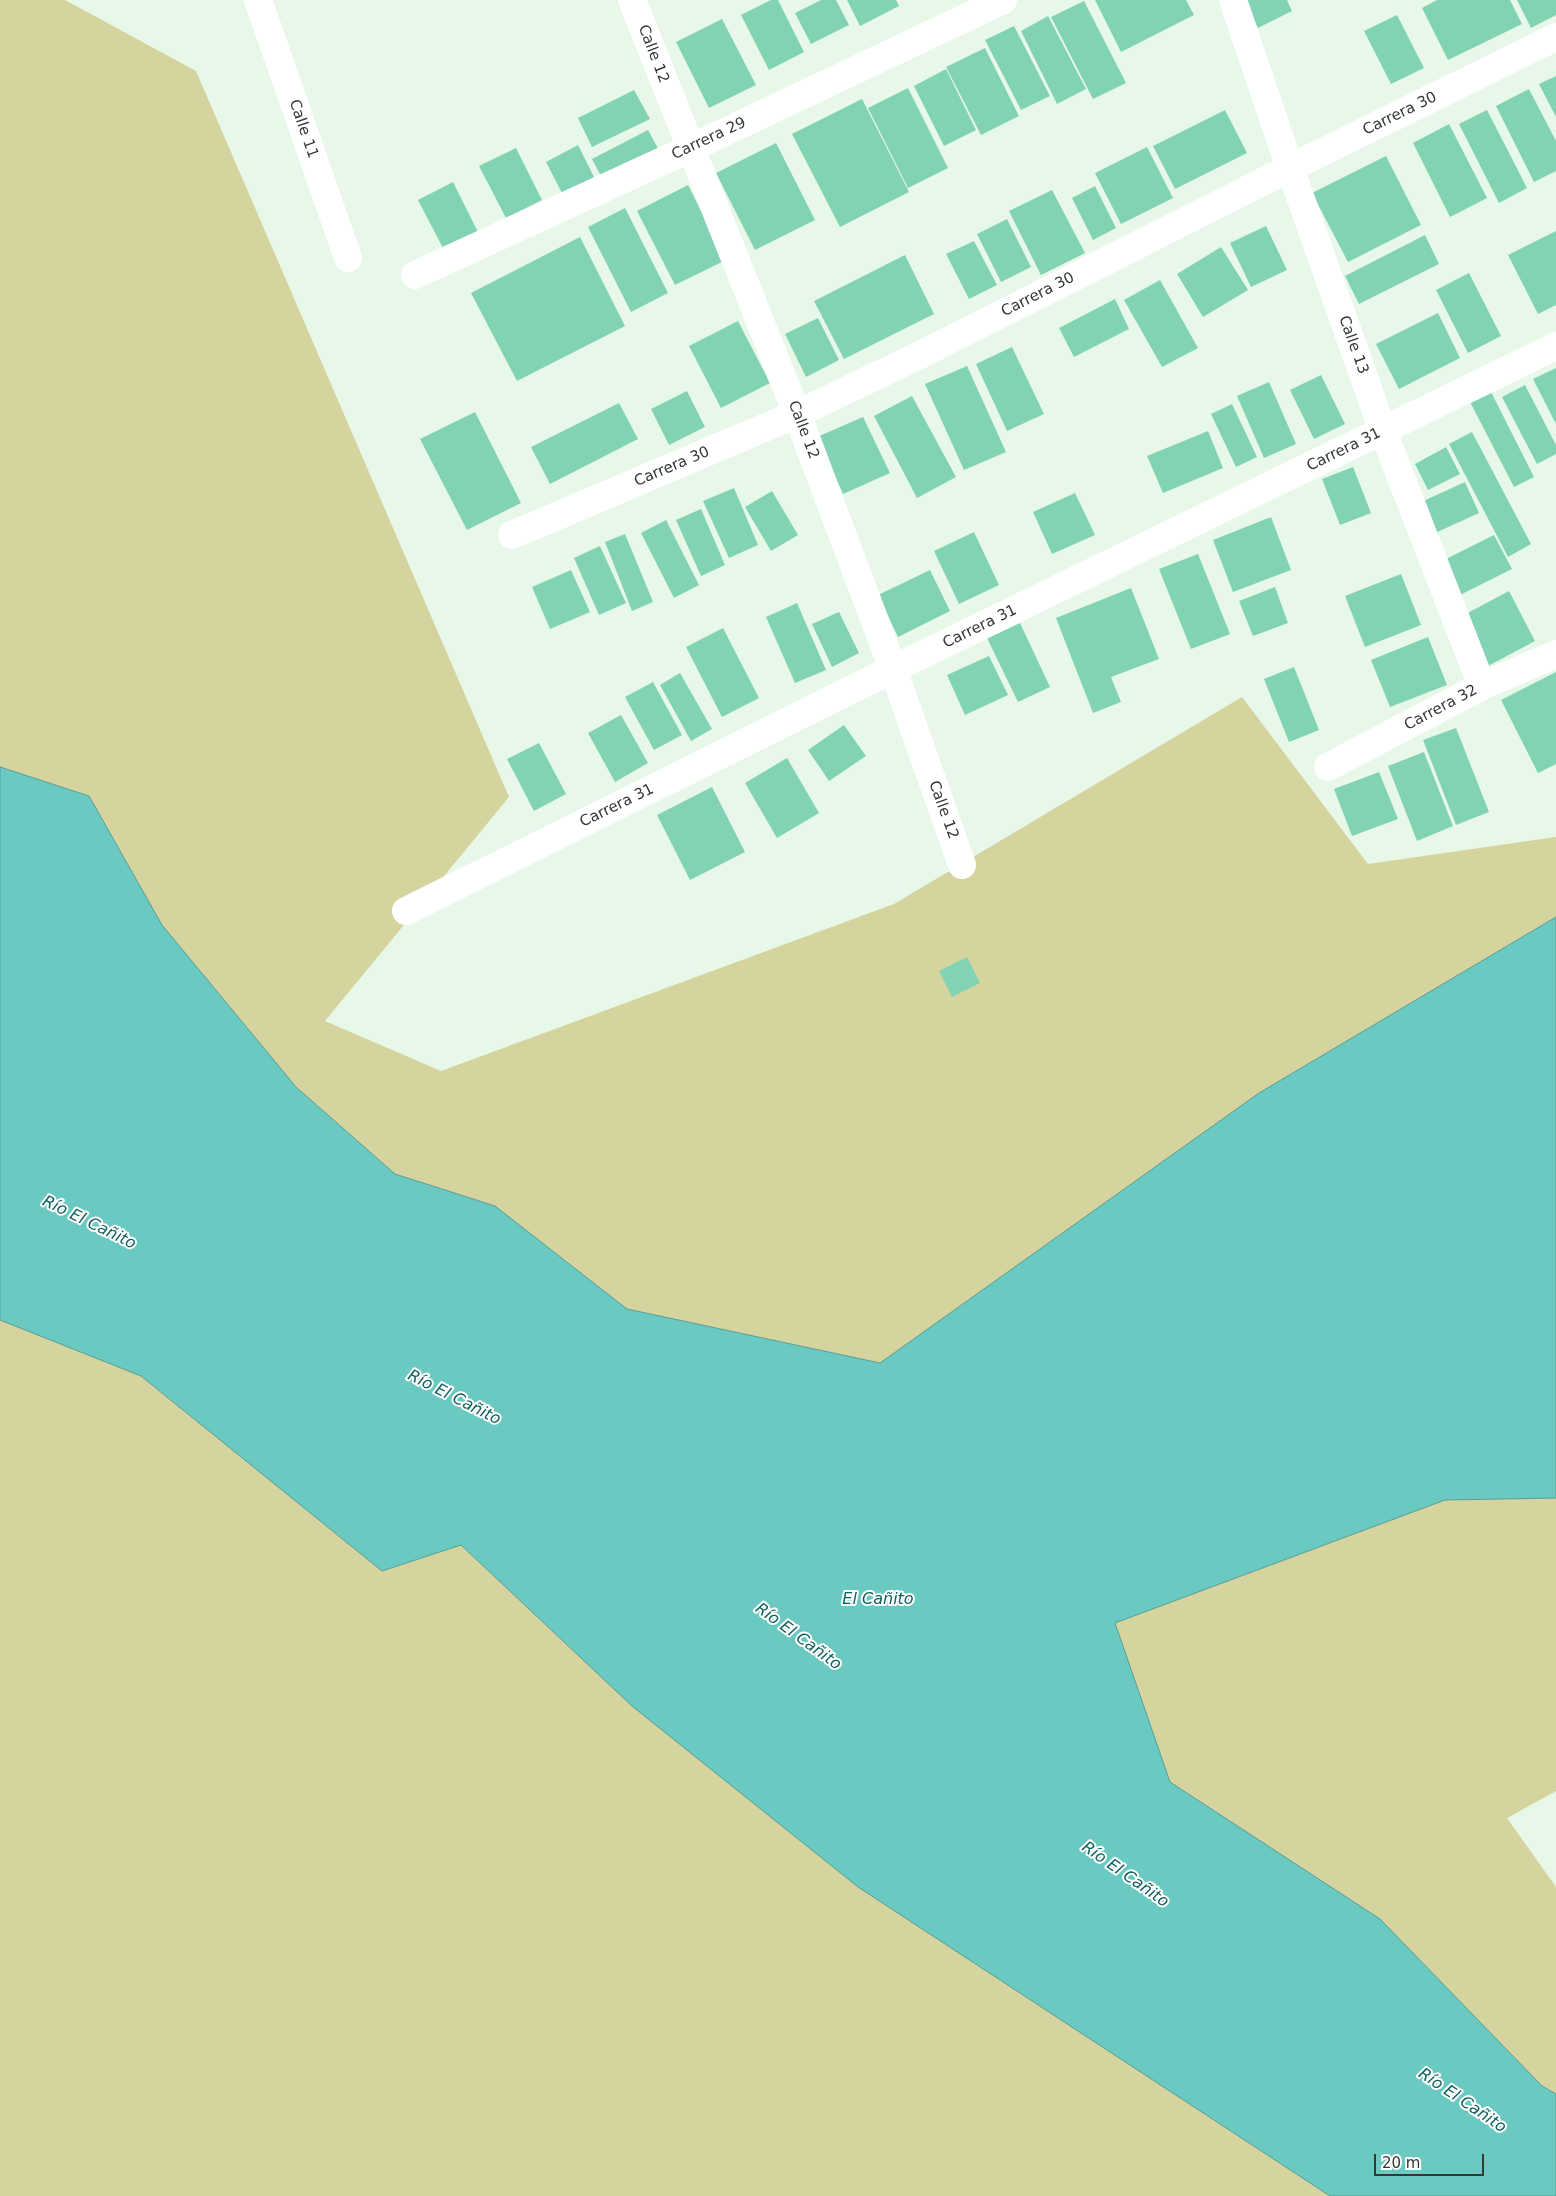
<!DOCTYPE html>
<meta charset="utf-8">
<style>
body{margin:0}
#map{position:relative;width:1556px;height:2196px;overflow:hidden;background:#e7f8e9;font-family:"DejaVu Sans",sans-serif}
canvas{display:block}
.scale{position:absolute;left:1374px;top:2154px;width:110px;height:22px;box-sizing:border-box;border:2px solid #323933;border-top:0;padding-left:6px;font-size:15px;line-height:18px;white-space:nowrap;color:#323933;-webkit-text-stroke:4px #fff;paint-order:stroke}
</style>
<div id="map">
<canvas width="1556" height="2196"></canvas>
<div class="scale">20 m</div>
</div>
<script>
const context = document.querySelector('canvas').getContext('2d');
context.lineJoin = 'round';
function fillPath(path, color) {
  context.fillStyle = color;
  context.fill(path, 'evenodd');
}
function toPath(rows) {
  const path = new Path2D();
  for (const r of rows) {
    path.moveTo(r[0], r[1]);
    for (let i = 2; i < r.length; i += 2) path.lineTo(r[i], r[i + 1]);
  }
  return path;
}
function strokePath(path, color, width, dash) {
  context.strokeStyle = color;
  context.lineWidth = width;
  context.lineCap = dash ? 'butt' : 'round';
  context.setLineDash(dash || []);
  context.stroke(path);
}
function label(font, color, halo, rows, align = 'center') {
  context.font = font + ' "DejaVu Sans",sans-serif';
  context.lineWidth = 4;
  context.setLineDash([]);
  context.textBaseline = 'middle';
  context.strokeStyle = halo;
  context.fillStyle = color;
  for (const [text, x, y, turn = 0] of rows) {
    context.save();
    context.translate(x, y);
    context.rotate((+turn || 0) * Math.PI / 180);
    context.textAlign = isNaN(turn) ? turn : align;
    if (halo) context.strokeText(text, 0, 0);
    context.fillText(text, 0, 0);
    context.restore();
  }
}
const green = toPath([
 [0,0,65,0,196,71,509,797,325,1021,441,1071,894,904,1242,697,1368,864,1556,837,1556,1791,1507,1818,1556,1887,1556,2196,0,2196]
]);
const water = toPath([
 [0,767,89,796,162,925,296,1087,395,1174,495,1206,627,1309,880,1363,1259,1093,1556,917,1556,1498,1445,1500,1115,1623,1170,1782,1380,1919,1542,2086,1556,2094,1556,2196,1330,2196,858,1887,632,1706,461,1545,382,1571,141,1376,0,1320,0,767]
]);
const building = toPath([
 [771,0,778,0,804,52,769,70,741,15],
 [821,0,836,0,849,25,811,44,795,13],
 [847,0,896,0,899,6,860,26],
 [1095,0,1186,0,1194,15,1121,52],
 [1243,0,1287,0,1292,11,1258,28],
 [1437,0,1510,0,1522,24,1448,60,1422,8],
 [1517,0,1556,0,1556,15,1531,28],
 [1084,1,1126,83,1093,99,1051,17],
 [1397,15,1424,68,1391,84,1364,31],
 [1048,16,1086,89,1057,104,1021,31],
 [722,19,756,85,709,108,676,42],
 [1014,26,1050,96,1021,110,985,40],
 [985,48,1019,116,981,135,946,67],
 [946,69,976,130,944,146,914,86],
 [1556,76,1556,117,1539,84],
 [908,88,948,168,908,188,868,108],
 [1529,89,1556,141,1556,171,1534,182,1496,106],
 [634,90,650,119,592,147,578,118],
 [862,99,909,192,840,227,792,134],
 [1225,110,1247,153,1175,189,1153,146],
 [1487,110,1527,188,1499,203,1459,124],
 [1449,124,1487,198,1450,217,1413,143],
 [648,130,660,152,603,180,592,159],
 [776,143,815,220,755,250,716,173],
 [578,145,596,181,564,197,546,162],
 [1147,147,1173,198,1121,224,1095,173],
 [516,148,542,200,506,218,479,166],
 [1386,156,1421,225,1348,262,1312,193],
 [453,182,479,234,445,252,418,200],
 [688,185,726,260,675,285,637,211],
 [1095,186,1116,228,1093,240,1072,198],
 [1052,190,1085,253,1041,275,1009,211],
 [625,208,668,293,631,312,588,227],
 [1007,219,1031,267,1001,282,977,234],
 [1266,226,1287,270,1251,287,1230,243],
 [1556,231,1556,305,1538,314,1508,255],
 [1425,235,1439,264,1359,304,1345,276],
 [580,237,625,326,517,381,471,293],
 [974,241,997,285,969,299,946,254],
 [1221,247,1248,290,1203,317,1177,274],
 [905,255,934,314,844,359,814,301],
 [1469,273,1501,336,1468,353,1436,290],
 [1160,280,1198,348,1162,367,1124,300],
 [1115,299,1129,329,1074,357,1059,328],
 [1438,313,1460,358,1399,389,1376,344],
 [818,318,839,360,806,377,785,334],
 [738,321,770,383,721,408,689,346],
 [1012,347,1044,414,1007,431,976,364],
 [967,366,1006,452,964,470,925,384],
 [1556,368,1556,424,1533,379],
 [1321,375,1345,424,1314,439,1290,390],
 [1269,382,1296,444,1264,458,1237,396],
 [1525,385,1556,445,1556,454,1537,464,1502,397],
 [1489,388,1534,477,1514,487,1468,398],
 [687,391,705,427,669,445,651,409],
 [912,396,956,477,917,498,874,416],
 [619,403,638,439,550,484,531,447],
 [1232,404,1257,457,1236,467,1211,414],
 [475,412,521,503,467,530,420,439],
 [863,417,890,473,843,494,817,437],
 [1208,431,1223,468,1163,493,1147,456],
 [1472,432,1531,544,1508,557,1449,444],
 [1446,447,1460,474,1428,490,1415,464],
 [1353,467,1371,513,1340,525,1322,479],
 [1465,482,1479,513,1433,534,1419,503],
 [734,488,758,545,729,558,703,501],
 [772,491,798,535,771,551,745,507],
 [1075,493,1095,535,1052,554,1033,512],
 [701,509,725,565,701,576,676,520],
 [1271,517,1291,570,1233,592,1213,540],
 [666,520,699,585,674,598,641,533],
 [974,532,999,585,959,604,934,551],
 [625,534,653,602,632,611,605,542],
 [1494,535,1512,569,1458,596,1440,562],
 [600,546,626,603,599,615,574,558],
 [1198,554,1230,634,1191,649,1159,569],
 [571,570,590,612,550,629,532,587],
 [930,570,950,611,898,637,878,595],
 [1401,574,1421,625,1365,647,1345,596],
 [1275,587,1288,623,1253,636,1239,601],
 [1131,588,1159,659,1111,677,1121,702,1093,713,1056,618],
 [1509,591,1535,641,1488,666,1462,616],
 [797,603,826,670,795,683,766,617],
 [839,612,859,653,832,667,812,624],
 [1020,623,1050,687,1018,702,987,638],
 [723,628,759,698,722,717,686,647],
 [1428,637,1447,685,1390,707,1371,660],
 [989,656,1008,695,965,715,947,675],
 [1294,667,1319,730,1289,742,1264,679],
 [1556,672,1556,764,1538,773,1501,700],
 [680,673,712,729,691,741,660,685],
 [653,682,682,735,654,750,625,697],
 [621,715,648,763,615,782,588,733],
 [844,725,866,756,829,781,808,750],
 [1456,728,1489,812,1456,825,1423,740],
 [539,743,566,794,534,811,507,759],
 [1424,752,1453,826,1417,841,1388,766],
 [787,758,819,813,777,838,745,783],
 [1379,772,1398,819,1352,836,1334,789],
 [712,787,745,852,690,880,657,815],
 [967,957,980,983,952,997,939,971]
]);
const street = toPath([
 [258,0,348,258],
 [632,0,797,414,893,669,962,865],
 [1233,0,1290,168,1383,431,1482,686],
 [415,275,691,148,1003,0],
 [512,535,797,414,920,355,1290,168,1556,37],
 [1328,767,1482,686,1556,654],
 [406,911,893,669,1556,346]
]);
const streetNames = [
 ["Calle 12",653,54,69],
 ["Carrera 30",1400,114,-26],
 ["Calle 11",303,129,71],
 ["Carrera 29",709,139,-25],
 ["Carrera 30",1038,295,-27],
 ["Calle 13",1353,345,70],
 ["Calle 12",803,430,69],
 ["Carrera 31",1344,450,-26],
 ["Carrera 30",672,467,-23],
 ["Carrera 31",980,627,-26],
 ["Carrera 32",1441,708,-28],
 ["Carrera 31",617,806,-26],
 ["Calle 12",943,810,70]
];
const waterNames = [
 ["Río El Cañito",89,1223,26],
 ["Río El Cañito",454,1398,27],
 ["El Cañito",878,1600],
 ["Río El Cañito",798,1637,36],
 ["Río El Cañito",1125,1875,35],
 ["Río El Cañito",1462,2101,34]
];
fillPath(green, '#d5d39e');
fillPath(water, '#6acac2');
strokePath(water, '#599e97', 1);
fillPath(building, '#81d3b4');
strokePath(street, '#fff', 28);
label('15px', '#323933', '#fff', streetNames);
label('italic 16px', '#0f615c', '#fff', waterNames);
</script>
